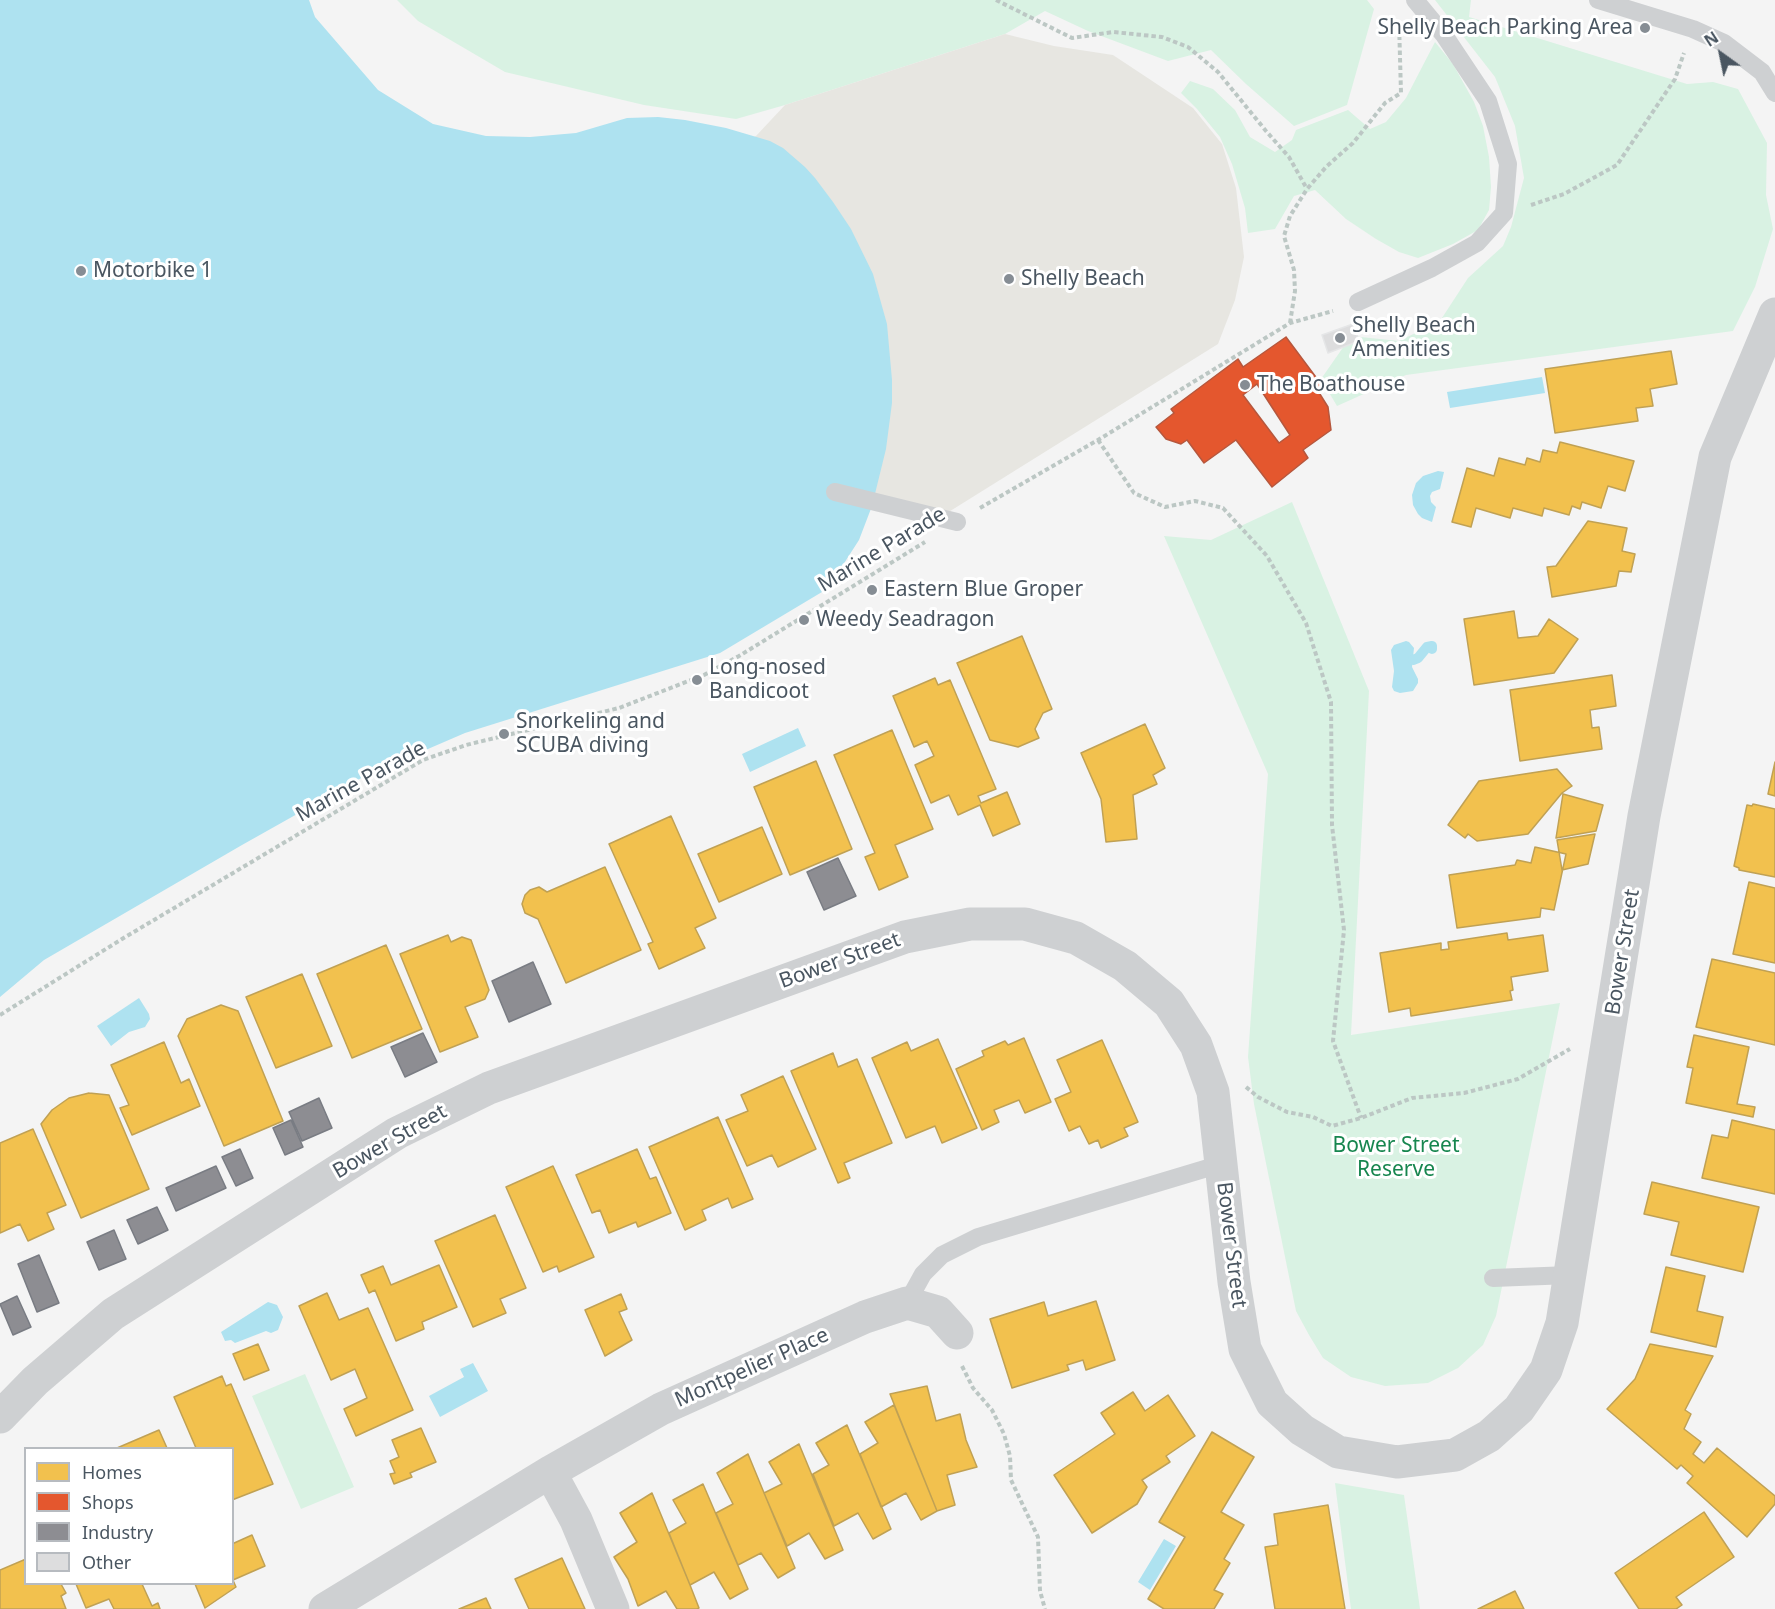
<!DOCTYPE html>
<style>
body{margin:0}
#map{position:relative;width:1775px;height:1609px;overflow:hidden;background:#f4f4f4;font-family:"Noto Sans",sans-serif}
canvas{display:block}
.legend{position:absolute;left:24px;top:1447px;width:210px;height:138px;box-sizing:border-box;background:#fff;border:2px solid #b7bbc0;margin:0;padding:8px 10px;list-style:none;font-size:18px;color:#4a5661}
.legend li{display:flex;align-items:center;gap:12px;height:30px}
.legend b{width:30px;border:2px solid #b7bbc0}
.north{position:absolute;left:1691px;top:24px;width:60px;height:60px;-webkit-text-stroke:4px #fff;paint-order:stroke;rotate:327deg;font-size:16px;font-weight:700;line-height:24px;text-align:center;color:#4a5661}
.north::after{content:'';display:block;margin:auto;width:21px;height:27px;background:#4a5661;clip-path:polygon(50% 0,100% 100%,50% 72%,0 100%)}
</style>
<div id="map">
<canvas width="1775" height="1609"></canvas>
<ul class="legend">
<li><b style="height:16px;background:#f2c14e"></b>Homes</li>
<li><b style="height:16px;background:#e4572e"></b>Shops</li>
<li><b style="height:16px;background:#8d8d92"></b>Industry</li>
<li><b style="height:16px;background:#ddddde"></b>Other</li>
</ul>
<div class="north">N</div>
</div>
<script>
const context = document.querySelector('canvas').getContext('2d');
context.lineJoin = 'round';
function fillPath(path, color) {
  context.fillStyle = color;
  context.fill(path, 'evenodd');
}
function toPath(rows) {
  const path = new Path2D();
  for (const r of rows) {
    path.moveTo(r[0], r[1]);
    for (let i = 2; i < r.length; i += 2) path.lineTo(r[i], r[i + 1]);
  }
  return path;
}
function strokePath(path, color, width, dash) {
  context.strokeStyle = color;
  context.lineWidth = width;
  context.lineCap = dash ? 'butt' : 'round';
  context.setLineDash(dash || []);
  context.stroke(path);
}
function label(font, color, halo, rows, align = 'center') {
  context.font = font + ' "Noto Sans",sans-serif';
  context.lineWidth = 6;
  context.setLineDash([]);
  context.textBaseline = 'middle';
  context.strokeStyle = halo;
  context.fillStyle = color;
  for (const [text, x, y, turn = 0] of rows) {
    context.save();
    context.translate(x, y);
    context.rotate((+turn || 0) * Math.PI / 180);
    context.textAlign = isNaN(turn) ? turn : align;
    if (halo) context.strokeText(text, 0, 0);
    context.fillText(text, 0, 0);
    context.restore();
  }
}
const green = toPath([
 [397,0,1367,0,1374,9,1347,105,1294,126,1246,84,1211,50,1168,61,1088,31,1045,11,1005,34,785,105,736,119,644,105,505,72,418,21],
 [1435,0,1471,0,1469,17,1687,84,1713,82,1738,89,1767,143,1766,195,1773,229,1755,287,1733,331,1406,375,1337,406,1321,379,1351,336,1399,341,1440,321,1468,278,1503,246,1511,227,1524,178,1515,126,1495,77],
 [1435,42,1453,64,1474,102,1483,126,1489,157,1491,187,1489,210,1478,230,1453,244,1418,258,1399,252,1376,239,1346,219,1315,190,1294,196,1275,229,1248,233,1245,208,1232,164,1220,137,1197,109,1181,93,1190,81,1213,89,1235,110,1250,137,1275,152,1292,140,1296,130,1348,110,1370,129,1386,122,1406,98],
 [1292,502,1369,691,1351,1035,1560,1003,1496,1316,1483,1345,1458,1368,1428,1383,1385,1386,1351,1377,1323,1358,1309,1335,1296,1311,1254,1104,1248,1057,1268,774,1164,536,1211,540],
 [305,1374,354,1487,301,1509,252,1396],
 [1335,1483,1404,1495,1420,1609,1351,1609]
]);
const sand = toPath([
 [1005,34,1054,46,1113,55,1193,108,1222,144,1236,188,1244,257,1235,300,1218,344,931,523,802,488,693,164,756,136,785,105]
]);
const water = toPath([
 [0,0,309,0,315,17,378,90,433,124,486,136,530,137,576,133,627,118,658,117,685,120,726,128,770,141,783,148,805,167,815,178,833,202,851,229,873,274,887,324,892,380,892,403,886,449,872,506,859,540,841,568,822,592,720,653,465,733,363,777,242,845,44,960,0,997],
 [1542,377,1545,393,1450,408,1447,392],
 [1438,471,1444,472,1440,489,1432,492,1430,496,1431,502,1436,507,1432,522,1422,518,1418,514,1413,505,1412,495,1416,483,1423,476],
 [1406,641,1409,642,1414,648,1412,667,1418,679,1418,683,1413,691,1400,693,1394,691,1392,687,1394,671,1391,650,1394,645],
 [798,728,806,746,750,772,742,754],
 [139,998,149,1014,150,1019,145,1027,129,1032,111,1046,97,1026],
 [268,1302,277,1305,283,1317,278,1330,271,1333,266,1331,235,1343,231,1340,225,1341,221,1332],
 [473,1363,488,1391,440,1417,429,1396,464,1377,460,1369],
 [1164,1539,1176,1546,1150,1590,1138,1582]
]);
const homes = toPath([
 [1671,351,1677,384,1650,389,1653,406,1636,408,1638,421,1555,433,1545,369,1671,351],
 [1560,442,1634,461,1625,491,1608,486,1601,508,1582,502,1580,509,1572,506,1569,515,1544,508,1542,516,1513,508,1510,518,1476,508,1471,527,1452,522,1467,468,1494,476,1499,458,1525,465,1527,458,1540,462,1543,450,1557,453,1560,442],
 [1588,521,1627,528,1622,551,1635,554,1631,572,1619,571,1616,586,1552,597,1547,567,1556,566,1588,521],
 [1514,611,1518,638,1538,636,1549,619,1578,639,1554,673,1474,685,1464,619,1514,611],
 [1022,636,1052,709,1043,713,1035,729,1039,738,1018,747,990,740,957,663,1022,636],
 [1612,675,1616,706,1590,710,1592,728,1599,727,1602,749,1520,761,1510,690,1612,675],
 [935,678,938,685,950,680,996,789,978,796,981,803,1007,792,1020,824,993,836,980,805,958,815,949,795,931,803,915,765,934,756,927,741,914,747,893,696,935,678],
 [1145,724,1165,768,1153,775,1157,784,1133,795,1137,839,1106,842,1101,799,1081,753,1145,724],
 [892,730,933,829,895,845,908,877,879,890,865,857,875,853,834,755,892,730],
 [816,761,852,849,790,875,754,787,816,761],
 [1775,762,1775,796,1768,794,1775,762],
 [1557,769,1572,786,1562,793,1528,834,1477,841,1468,834,1465,838,1448,825,1479,781,1557,769],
 [1563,794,1603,805,1596,831,1556,838,1563,794],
 [1753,804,1775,809,1775,877,1739,870,1739,868,1734,866,1747,805,1752,806,1753,804],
 [671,816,716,918,695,928,705,948,659,969,648,944,653,942,609,844,671,816],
 [762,827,782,874,719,902,698,854,762,827],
 [1595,834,1588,864,1562,870,1557,840,1595,834],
 [1535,847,1566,854,1554,910,1541,908,1540,917,1457,928,1449,875,1515,865,1517,860,1531,863,1535,847],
 [605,867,641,950,566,983,538,919,525,913,522,904,525,895,530,890,539,887,547,892,605,867],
 [1749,882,1775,888,1775,963,1733,954,1749,882],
 [1507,933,1508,940,1543,935,1548,971,1511,977,1513,990,1510,991,1512,1000,1411,1016,1410,1008,1389,1012,1380,953,1441,943,1441,950,1449,949,1448,942,1507,933],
 [448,935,451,942,462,937,471,940,489,990,485,999,465,1007,478,1037,440,1052,400,954,448,935],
 [386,945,422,1029,352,1058,317,974,386,945],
 [1712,959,1775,973,1775,1045,1696,1027,1712,959],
 [302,974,332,1046,276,1068,246,997,302,974],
 [221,1005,238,1011,283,1121,224,1146,178,1036,187,1019,221,1005],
 [1694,1035,1749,1047,1737,1104,1755,1107,1753,1117,1686,1103,1693,1068,1687,1067,1694,1035],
 [1024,1038,1051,1102,1025,1113,1019,1100,994,1110,999,1122,982,1130,956,1069,984,1056,982,1051,1005,1041,1008,1045,1024,1038],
 [938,1039,977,1128,942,1143,935,1126,906,1138,872,1058,907,1042,911,1051,938,1039],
 [1102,1040,1138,1122,1124,1128,1128,1136,1101,1148,1098,1140,1089,1144,1080,1126,1069,1131,1055,1099,1071,1092,1057,1060,1102,1040],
 [164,1042,181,1083,189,1079,200,1106,132,1135,120,1108,129,1105,111,1065,164,1042],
 [833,1053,838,1067,857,1059,892,1143,844,1163,850,1178,838,1183,791,1071,833,1053],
 [783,1076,816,1149,778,1167,772,1155,747,1166,726,1120,748,1111,741,1095,783,1076],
 [89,1093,109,1095,149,1189,81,1218,41,1124,52,1110,69,1098,89,1093],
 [718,1117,753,1199,732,1208,728,1198,702,1210,706,1220,685,1230,649,1147,718,1117],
 [1732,1120,1775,1130,1775,1194,1702,1178,1712,1135,1728,1138,1732,1120],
 [33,1129,66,1205,47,1213,54,1229,28,1241,20,1224,0,1233,0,1143,33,1129],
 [637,1149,650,1179,656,1177,671,1213,638,1227,636,1222,609,1233,600,1210,592,1213,576,1175,637,1149],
 [553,1166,594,1257,559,1272,557,1266,543,1272,506,1187,553,1166],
 [1652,1182,1759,1207,1743,1272,1671,1255,1679,1222,1644,1214,1652,1182],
 [495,1215,526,1288,500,1299,506,1313,473,1327,435,1241,495,1215],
 [439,1265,457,1307,422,1322,424,1329,396,1341,375,1290,369,1293,361,1275,383,1266,391,1285,439,1265],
 [1666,1267,1705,1276,1697,1311,1723,1317,1716,1347,1651,1332,1666,1267],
 [327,1293,339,1320,368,1308,413,1410,356,1436,344,1409,367,1398,355,1369,331,1380,299,1306,327,1293],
 [621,1294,627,1309,619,1312,632,1340,605,1356,585,1310,621,1294],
 [1096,1301,1115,1360,1086,1370,1083,1360,1067,1365,1069,1370,1012,1388,990,1319,1044,1302,1048,1316,1096,1301],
 [258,1344,269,1370,244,1380,233,1354,258,1344],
 [1650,1344,1713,1356,1685,1410,1691,1414,1684,1429,1701,1442,1693,1454,1704,1463,1717,1448,1775,1496,1775,1504,1747,1537,1687,1483,1693,1476,1681,1465,1677,1469,1607,1409,1635,1379,1650,1344],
 [222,1376,226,1386,231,1384,273,1484,232,1500,232,1448,196,1448,174,1397,222,1376],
 [927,1386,936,1421,960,1414,966,1440,977,1467,947,1475,955,1505,937,1511,890,1394,927,1386],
 [1133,1392,1145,1411,1168,1395,1195,1436,1166,1456,1170,1462,1142,1480,1147,1487,1137,1504,1092,1533,1054,1475,1115,1434,1101,1413,1133,1392],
 [894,1405,937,1511,921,1520,906,1493,881,1507,860,1454,878,1443,865,1422,894,1405],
 [847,1425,891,1529,873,1539,858,1513,834,1526,813,1474,829,1465,816,1443,847,1425],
 [421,1428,436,1462,410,1473,412,1477,394,1484,390,1474,395,1473,390,1461,399,1457,392,1440,421,1428],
 [159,1430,167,1448,117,1448,159,1430],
 [1212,1432,1254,1457,1221,1512,1244,1525,1224,1559,1230,1563,1214,1590,1223,1594,1214,1609,1164,1609,1148,1599,1185,1537,1159,1522,1212,1432],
 [799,1444,843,1550,825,1559,809,1533,787,1546,764,1493,782,1484,769,1462,799,1444],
 [748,1454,795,1568,778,1578,761,1553,738,1565,716,1513,733,1504,717,1473,748,1454],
 [703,1484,748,1589,730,1599,714,1572,690,1585,669,1533,686,1523,673,1500,703,1484],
 [652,1493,690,1585,699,1608,697,1609,677,1609,666,1591,638,1606,628,1579,614,1557,637,1542,620,1513,652,1493],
 [1328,1505,1345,1609,1275,1609,1265,1547,1278,1545,1274,1514,1328,1505],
 [1704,1512,1734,1557,1676,1597,1682,1605,1676,1609,1639,1609,1615,1573,1704,1512],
 [252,1535,265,1566,233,1580,232,1544,252,1535],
 [562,1558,585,1609,529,1609,515,1579,562,1558],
 [26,1559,26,1584,61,1584,66,1593,61,1596,66,1609,0,1609,0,1570,26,1559],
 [232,1578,236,1587,205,1608,195,1584,232,1584,232,1578],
 [76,1584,142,1584,152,1606,158,1603,160,1609,114,1609,109,1599,86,1608,76,1584],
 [1515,1591,1524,1609,1478,1609,1515,1591],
 [486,1598,491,1609,459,1609,486,1598]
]);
const shops = toPath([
 [1286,337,1324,388,1318,391,1328,407,1331,430,1303,450,1308,458,1272,487,1236,440,1204,463,1187,440,1181,444,1166,439,1156,427,1174,413,1171,409,1238,359,1243,367,1286,337],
 [1257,384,1290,435,1279,443,1243,395,1257,384]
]);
const industry = toPath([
 [838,858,856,896,824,910,807,872,838,858],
 [533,962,551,1004,509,1022,492,981,533,962],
 [423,1033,437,1062,405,1077,391,1047,423,1033],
 [319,1098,332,1128,302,1141,289,1112,319,1098],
 [291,1120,303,1147,285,1155,273,1128,291,1120],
 [240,1149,253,1178,236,1186,222,1157,240,1149],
 [216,1166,226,1188,176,1211,166,1188,216,1166],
 [157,1207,168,1230,138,1244,127,1220,157,1207],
 [114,1230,126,1259,99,1270,87,1242,114,1230],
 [39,1255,59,1303,37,1312,18,1264,39,1255],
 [17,1296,31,1327,13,1335,0,1304,17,1296]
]);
const stream = toPath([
 [1413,660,1418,658,1427,647,1432,646,1432,649]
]);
const building = toPath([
 [1353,324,1359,341,1328,353,1322,335,1353,324]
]);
const path = toPath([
 [996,0,1072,38,1113,32,1162,37,1188,47,1218,72,1266,131,1289,157,1307,189],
 [1531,205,1564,194,1617,165,1675,79,1684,53],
 [1290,323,1295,291,1294,270,1284,236,1290,216,1307,189,1326,167,1353,143,1385,103,1401,93,1399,22],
 [1098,440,1134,493,1165,507,1195,501,1223,508,1267,556,1306,623,1331,702,1332,825,1344,930,1333,1041,1361,1118],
 [980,508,1098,440,1290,323,1333,311],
 [0,1015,122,939,423,760,466,745,619,708,704,675,739,656,925,542],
 [1246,1087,1258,1097,1287,1112,1313,1117,1332,1126,1361,1118,1412,1098,1464,1093,1518,1079,1570,1049],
 [962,1366,973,1388,992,1410,1004,1434,1010,1456,1011,1480,1038,1537,1040,1591,1045,1609]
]);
const service = toPath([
 [1598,0,1693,29,1724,43,1762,72,1775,93],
 [1358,302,1432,268,1477,243,1504,213,1508,164,1488,101,1444,35,1415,0],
 [835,492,957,522],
 [1493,1278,1570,1275],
 [907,1303,923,1274,942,1255,978,1237,1221,1164]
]);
const minor = toPath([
 [0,1417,35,1381,113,1314,397,1133,489,1088,905,937,970,924,1025,924,1076,938,1125,966,1169,1003,1196,1045,1213,1092,1234,1282,1245,1349,1272,1403,1302,1430,1338,1452,1397,1462,1455,1455,1489,1436,1519,1409,1546,1370,1562,1323,1644,816,1715,457,1775,314],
 [550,1472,576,1520,613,1609],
 [325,1609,550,1472,661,1409,865,1317,907,1303,938,1312,957,1333]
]);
const markers = [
 [1645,28,6,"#868d94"],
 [81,271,6,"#868d94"],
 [1009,279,6,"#868d94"],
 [1340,338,6,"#868d94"],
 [1245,385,6,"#868d94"],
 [872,590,6,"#868d94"],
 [804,620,6,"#868d94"],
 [697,680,6,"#868d94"],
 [504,734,6,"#868d94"]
];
const poiNames = [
 ["Shelly Beach Parking Area",1633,28,"right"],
 ["Motorbike 1",93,271],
 ["Shelly Beach",1021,279],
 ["Shelly Beach",1352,326],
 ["Amenities",1352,350],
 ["The Boathouse",1257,385],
 ["Eastern Blue Groper",884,590],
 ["Weedy Seadragon",816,620],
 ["Long-nosed",709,668],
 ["Bandicoot",709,692],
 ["Snorkeling and",516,722],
 ["SCUBA diving",516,746]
];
const streetNames = [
 ["Marine Parade",882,550,-31],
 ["Marine Parade",361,782,-29],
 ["Bower Street",1623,952,-81],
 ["Bower Street",840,961,-20],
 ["Bower Street",390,1142,-30],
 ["Bower Street",1231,1245,83],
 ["Montpelier Place",752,1368,-24]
];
const parkNames = [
 ["Bower Street",1396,1146],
 ["Reserve",1396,1170]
];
fillPath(green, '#d9f2e3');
fillPath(sand, '#e7e6e1');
fillPath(water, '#aee2f0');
fillPath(homes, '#f2c14e');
strokePath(homes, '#c0a154', 1.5);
fillPath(shops, '#e4572e');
strokePath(shops, '#b6573d', 1.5);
fillPath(industry, '#8d8d92');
strokePath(industry, '#797c83', 1.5);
strokePath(stream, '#aee2f0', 10);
fillPath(building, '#ddddde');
strokePath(building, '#e5e6e7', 1.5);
strokePath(path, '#bcc7c4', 4, [4.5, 3]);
strokePath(service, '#ced0d2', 18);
strokePath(minor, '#ced0d2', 33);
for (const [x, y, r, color] of markers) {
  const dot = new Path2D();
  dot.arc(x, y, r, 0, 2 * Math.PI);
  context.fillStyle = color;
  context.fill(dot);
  strokePath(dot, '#fff', 2);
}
label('21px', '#4a5661', '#fff', poiNames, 'left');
label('21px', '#4a5661', '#fff', streetNames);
label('21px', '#17864f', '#fff', parkNames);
</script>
